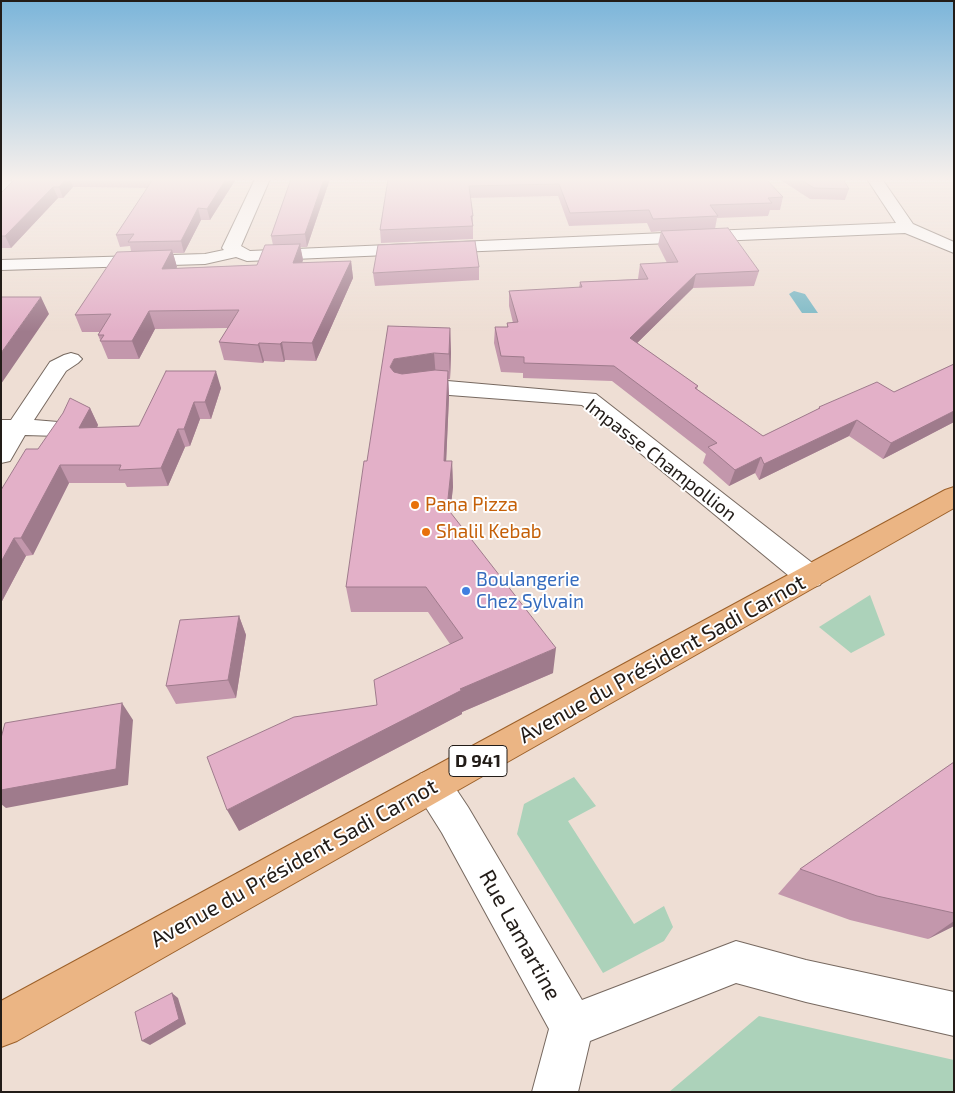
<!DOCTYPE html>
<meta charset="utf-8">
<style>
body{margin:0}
#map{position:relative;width:955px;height:1093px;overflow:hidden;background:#eeded4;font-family:"Exo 2",sans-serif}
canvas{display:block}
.frame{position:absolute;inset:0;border:2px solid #221c18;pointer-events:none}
</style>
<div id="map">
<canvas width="955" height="1093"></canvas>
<div class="frame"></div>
</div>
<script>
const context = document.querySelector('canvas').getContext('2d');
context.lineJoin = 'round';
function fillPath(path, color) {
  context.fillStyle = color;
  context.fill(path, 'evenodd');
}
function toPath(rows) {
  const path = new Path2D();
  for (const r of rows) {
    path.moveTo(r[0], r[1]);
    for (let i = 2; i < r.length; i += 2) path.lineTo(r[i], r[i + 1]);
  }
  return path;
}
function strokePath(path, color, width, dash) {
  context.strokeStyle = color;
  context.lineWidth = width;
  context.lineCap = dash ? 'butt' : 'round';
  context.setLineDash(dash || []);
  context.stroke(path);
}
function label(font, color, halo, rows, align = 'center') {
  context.font = font + ' "Exo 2",sans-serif';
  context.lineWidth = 4;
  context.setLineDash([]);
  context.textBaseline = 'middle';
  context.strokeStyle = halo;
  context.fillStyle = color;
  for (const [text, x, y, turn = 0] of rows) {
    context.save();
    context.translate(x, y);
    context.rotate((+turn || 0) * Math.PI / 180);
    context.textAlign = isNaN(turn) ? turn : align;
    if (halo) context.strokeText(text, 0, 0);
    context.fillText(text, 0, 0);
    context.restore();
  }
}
const green = toPath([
 [870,595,885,635,851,653,819,627],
 [574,777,596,806,568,821,634,924,664,906,673,927,664,941,603,973,517,834,524,804],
 [759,1016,954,1060,954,1092,669,1092]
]);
const water = toPath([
 [794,291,805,294,818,313,802,313,789,294]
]);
const minor = toPath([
 [1,179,11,181,14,184,6,191,1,193,1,179],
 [255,179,270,179,241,246,250,251,896,223,867,179,882,179,913,224,954,242,954,253,905,233,247,261,236,257,205,264,1,270,1,260,205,254,224,250,222,248,255,179],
 [71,353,78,355,82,359,78,363,66,371,34,420,58,422,66,424,70,429,66,434,58,436,25,435,10,461,1,463,1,420,11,420,50,362,64,355,71,353],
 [436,380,596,394,820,569,824,577,820,585,810,588,800,585,582,405,436,394,411,397,403,395,400,390,403,385,436,380],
 [433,769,446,774,468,807,582,1000,736,941,806,960,954,992,954,1036,806,1002,736,983,590,1041,578,1092,532,1092,549,1029,442,833,420,798,415,786,420,774,433,769]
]);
const major = toPath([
 [954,487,954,508,17,1041,1,1047,1,1001,945,490,954,487]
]);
const wall = toPath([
 [15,179,236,179,210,220,201,220,184,253,173,253,177,267,176,268,257,265,273,245,271,236,291,179,330,179,307,247,300,247,303,260,302,263,351,261,353,278,316,361,285,360,284,362,264,361,263,363,224,360,219,342,228,328,155,329,139,359,108,359,98,335,100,332,82,332,75,315,131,251,130,246,120,247,116,235,147,188,73,187,63,198,58,198,11,248,1,248,1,193],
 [388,179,766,179,783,197,780,210,770,210,768,216,717,218,715,229,759,271,754,286,693,288,637,343,698,386,697,389,763,436,818,409,819,407,894,392,954,364,954,422,883,459,849,436,759,480,755,473,729,486,703,463,706,454,612,381,523,378,523,373,501,372,494,343,495,327,507,327,507,323,513,323,509,306,509,291,579,288,580,282,638,279,640,264,667,263,658,245,661,231,651,232,647,223,569,226,558,196,470,198,473,216,473,239,381,243,380,230],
 [779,179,843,179,849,189,845,200,810,199],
 [479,267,479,280,375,286,373,273],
 [450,328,451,353,450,379,448,379,449,397,446,461,452,461,453,487,450,512,553,673,462,712,462,714,239,831,377,705,450,644,428,612,351,612,346,587,367,461],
 [221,388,211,419,200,419,190,446,185,447,168,486,127,487,125,483,69,483,33,555,26,556,1,603,1,490,38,449,90,408,98,425,97,428,139,426],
 [239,616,246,635,236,698,176,704,166,686],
 [954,762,954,926,928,939,850,920,778,894,800,869]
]);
const shadedWall = toPath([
 [66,179,70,179,73,187,63,198,59,187],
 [226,179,236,179,210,220,207,209],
 [324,179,330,179,307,247,305,234],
 [53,187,58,198,11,248,5,236],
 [198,208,201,220,184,253,181,241],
 [300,244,303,260,296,280,293,263],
 [172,250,177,267,167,286,162,269],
 [351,261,353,278,316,361,312,343],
 [696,274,693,288,627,353,630,338],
 [41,297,49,314,1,384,1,353],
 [149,311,155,329,139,359,132,341],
 [450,328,451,353,450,379,449,354],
 [282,342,285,360,284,362,280,344],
 [259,343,264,361,263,363,258,345],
 [434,353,436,378,392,392,390,367,394,359],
 [216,371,221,388,211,419,205,402],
 [448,371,449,397,445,487,444,461],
 [194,402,200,419,190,446,184,429],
 [90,408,98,425,88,446,79,428],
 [954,411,954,422,883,459,891,443],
 [857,420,849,436,759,480,764,464],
 [178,429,185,447,168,486,161,468],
 [761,457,755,473,729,486,735,470],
 [452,461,453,487,448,534,447,508],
 [60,465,69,483,33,555,21,538],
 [14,538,26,556,1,603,1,562],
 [239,616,246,635,236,698,228,680],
 [556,648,553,673,462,712,462,714,239,831,227,810,460,689],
 [122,703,133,720,128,785,6,808,1,804,1,790],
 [954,921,954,926,928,939],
 [172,993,178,998,186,1024,150,1045,142,1041]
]);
const building = toPath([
 [15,179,66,179,59,187,53,187,5,236,1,236,1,193,15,179],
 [153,179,226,179,207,209,198,208,181,241,128,242,134,234,116,235,153,179],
 [291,179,324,179,305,234,271,236,291,179],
 [388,179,766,179,783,197,768,198,772,203,710,205,718,216,653,219,649,210,570,213,559,184,469,186,473,216,471,216,473,226,380,230,388,179],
 [800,179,843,179,849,189,814,188,800,179],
 [728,228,759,271,696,274,630,338,698,386,695,388,763,436,820,408,819,407,877,382,894,392,954,364,954,411,891,443,857,420,764,464,761,457,735,470,708,447,717,443,614,366,524,363,524,357,501,356,495,327,508,327,507,323,518,322,509,291,582,287,580,282,648,279,640,264,678,262,661,231,728,228],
 [475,241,479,267,373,273,378,245,475,241],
 [300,244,293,263,351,261,312,343,282,342,280,344,259,343,258,345,219,342,239,310,149,311,132,341,100,341,104,335,98,335,111,314,75,315,117,252,172,250,162,269,257,265,265,245,300,244],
 [1,297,41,297,1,353,1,297],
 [388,326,450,328,449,354,434,353,394,359,390,367,394,372,402,374,435,370,448,371,444,461,452,461,447,508,556,648,460,689,462,690,227,810,207,757,294,717,377,705,374,680,463,638,426,587,346,587,364,461,367,461,388,326],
 [166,371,216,371,205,402,194,402,184,429,178,429,161,468,119,470,121,465,60,465,21,538,14,538,1,562,1,490,26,449,38,449,63,413,70,398,90,408,79,428,139,426,166,371],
 [239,616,228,680,166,686,180,620,239,616],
 [122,703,116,769,1,790,1,738,5,723,122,703],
 [954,762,954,913,877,896,800,869,954,762],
 [172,993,179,1019,142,1041,135,1012,172,993]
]);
const markers = [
 [415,505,5,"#e8710a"],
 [426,532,5,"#e8710a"],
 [466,591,5,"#3f7fe0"]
];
const shields = [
 [478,761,58]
];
const shieldNames = [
 ["D 941",478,761]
];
const streetNames = [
 ["Impasse Champollion",661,460,38]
];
const foodNames = [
 ["Pana Pizza",425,505],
 ["Shalil Kebab",436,532]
];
const shopNames = [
 ["Boulangerie",476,580],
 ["Chez Sylvain",476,602]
];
const nearStreetnames = [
 ["Avenue du Président Sadi Carnot",662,659,-29],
 ["Avenue du Président Sadi Carnot",294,863,-29],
 ["Rue Lamartine",520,935,61]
];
fillPath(green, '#acd2ba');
fillPath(water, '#78b7c4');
strokePath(minor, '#776960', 2);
strokePath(major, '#9c6029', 2);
fillPath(minor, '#fff');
fillPath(major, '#ebb584');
fillPath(wall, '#c397ac');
fillPath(shadedWall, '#9f7b8c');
fillPath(building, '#e3b0c8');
strokePath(building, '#9f7b8c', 1);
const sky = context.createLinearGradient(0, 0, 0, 332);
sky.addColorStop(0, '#7bb5da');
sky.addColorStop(0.54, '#f7f0ec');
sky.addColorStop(1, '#f7f0ec00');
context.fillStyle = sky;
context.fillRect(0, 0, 955, 332);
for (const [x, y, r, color] of markers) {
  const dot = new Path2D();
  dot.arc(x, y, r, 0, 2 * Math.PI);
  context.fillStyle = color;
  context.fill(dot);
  strokePath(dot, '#fff', 2);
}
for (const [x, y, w] of shields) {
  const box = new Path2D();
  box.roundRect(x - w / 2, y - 15.5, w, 31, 4);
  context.fillStyle = '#fff';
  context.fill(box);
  strokePath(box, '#221c18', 1);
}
label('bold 18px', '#221c18', null, shieldNames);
label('19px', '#221c18', '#fff', streetNames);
label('19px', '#c56008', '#fff', foodNames, 'left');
label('19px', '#366cbe', '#fff', shopNames, 'left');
label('22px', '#221c18', '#fff', nearStreetnames);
</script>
